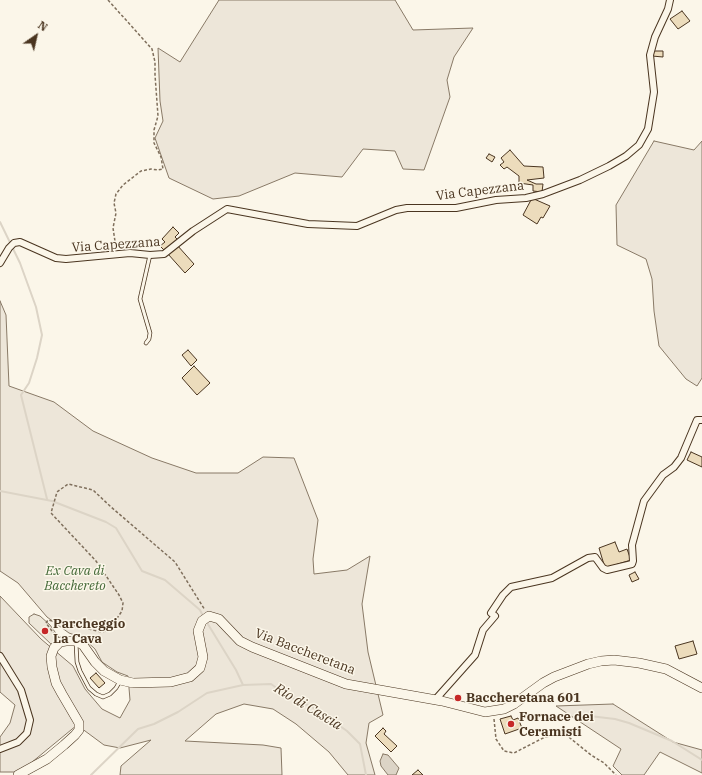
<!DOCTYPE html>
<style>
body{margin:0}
#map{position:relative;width:702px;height:775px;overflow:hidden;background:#fbf6e9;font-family:"IBM Plex Serif",serif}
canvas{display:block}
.north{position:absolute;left:16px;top:16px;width:40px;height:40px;-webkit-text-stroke:3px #fbf6e9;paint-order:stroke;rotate:34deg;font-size:11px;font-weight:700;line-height:16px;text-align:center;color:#4a3520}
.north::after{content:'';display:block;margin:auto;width:14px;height:18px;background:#4a3520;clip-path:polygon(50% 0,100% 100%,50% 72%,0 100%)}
</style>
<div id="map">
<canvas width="702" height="775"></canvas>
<div class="north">N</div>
</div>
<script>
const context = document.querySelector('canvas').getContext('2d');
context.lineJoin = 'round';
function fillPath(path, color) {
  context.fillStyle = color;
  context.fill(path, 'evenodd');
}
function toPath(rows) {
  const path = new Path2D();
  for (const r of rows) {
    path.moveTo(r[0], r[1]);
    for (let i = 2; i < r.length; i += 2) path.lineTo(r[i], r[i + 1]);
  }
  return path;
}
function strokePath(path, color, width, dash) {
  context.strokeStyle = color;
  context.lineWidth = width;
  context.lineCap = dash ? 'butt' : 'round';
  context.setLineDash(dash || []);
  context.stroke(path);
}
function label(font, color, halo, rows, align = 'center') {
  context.font = font + ' "IBM Plex Serif",serif';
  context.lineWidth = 3;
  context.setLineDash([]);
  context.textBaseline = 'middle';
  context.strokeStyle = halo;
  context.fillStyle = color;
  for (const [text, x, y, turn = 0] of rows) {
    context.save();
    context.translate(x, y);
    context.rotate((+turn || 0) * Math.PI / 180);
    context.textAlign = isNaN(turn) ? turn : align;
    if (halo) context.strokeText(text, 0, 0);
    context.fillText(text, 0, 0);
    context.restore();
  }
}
const green = toPath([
 [219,0,395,0,413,30,473,28,454,57,447,80,450,97,424,170,403,169,395,151,363,149,342,177,295,173,239,196,213,199,169,178,155,138,163,121,160,101,158,48,180,62,219,0],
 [654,141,694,150,702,141,702,378,697,386,686,379,659,346,654,311,652,279,646,259,617,245,616,205,654,141],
 [0,301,6,315,9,386,54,402,93,431,152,458,196,473,238,473,263,457,294,458,318,520,313,559,314,574,347,570,370,556,362,604,368,652,383,715,369,723,366,743,375,775,348,775,329,752,296,724,273,709,244,704,216,714,185,741,263,745,281,748,282,775,120,775,121,766,151,740,120,748,104,745,77,725,20,772,0,772,0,737,10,723,15,705,0,692,0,596,41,639,73,666,85,689,102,709,120,718,130,700,128,676,117,672,102,662,95,649,83,638,69,633,47,617,18,583,0,571,0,301],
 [613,704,673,742,702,750,702,773,660,752,644,775,622,775,613,766,621,749,556,706,613,704]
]);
const parking = toPath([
 [34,614,40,616,50,625,60,639,53,646,29,623,29,617,34,614]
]);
const water = toPath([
 [383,754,388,755,399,768,396,775,388,775,381,766,380,761,383,754]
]);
const stream = toPath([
 [0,222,20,263,36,307,42,335,37,358,29,383,21,395,47,499],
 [0,491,52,501,106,522,116,528,142,571,165,580,200,610,203,616],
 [206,621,236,670,243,685],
 [581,715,615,719,629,723,672,741,702,760],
 [91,775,138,729,154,724,178,712,207,693,243,685,271,684,288,696,316,709,347,731,360,744,366,775]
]);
const building = toPath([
 [682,11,690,21,678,29,670,19,682,11],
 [653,51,663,51,663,57,652,56,653,51],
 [510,150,524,166,543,167,544,178,527,180,536,184,543,184,542,192,533,191,533,185,519,183,519,176,507,167,504,169,500,165,504,162,501,158,510,150],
 [489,154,495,157,492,162,486,158,489,154],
 [534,199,550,206,543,218,541,217,537,224,523,215,531,200,534,199],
 [173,227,179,233,175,237,179,241,165,251,160,246,165,242,162,239,173,227],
 [177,245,194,264,185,273,168,254,177,245],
 [188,350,197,360,191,366,182,355,188,350],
 [194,366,210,383,197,395,182,378,194,366],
 [691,452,702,457,702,467,687,460,691,452],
 [615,542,619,552,627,549,631,560,605,568,599,548,615,542],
 [635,572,639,579,632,582,629,575,635,572],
 [693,641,697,654,679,659,675,646,693,641],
 [96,673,105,683,99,688,90,678,96,673],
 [511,716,513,720,518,718,522,728,505,734,500,719,511,716],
 [383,728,386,731,384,734,397,746,391,752,375,736,383,728],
 [418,770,423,775,412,775,418,770]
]);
const path = toPath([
 [108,0,152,49,155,62,155,75,158,116,154,130,154,143,161,157,163,169,158,170,151,169,141,171,123,185,116,194,114,203,116,213,113,228,116,248],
 [55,635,46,623,48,620,102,632,109,630,122,611,123,603,119,595,96,561,51,513,57,492,68,484,93,490,111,507,175,562,205,610],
 [494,719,496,739,504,751,514,753,545,737,565,734,591,755,604,763,616,775]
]);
const lane = toPath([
 [146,343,149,339,150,333,140,299,150,255],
 [76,643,77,662,80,671,89,688,96,694,103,697,110,694,116,688,120,681]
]);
const street = toPath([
 [0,263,9,248,14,243,20,242,56,258,66,259,130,253,150,255,164,254,193,231,227,209,308,224,357,226,396,210,407,208,456,208,496,200,526,198,543,194,580,180,609,166,626,156,639,145,648,129,654,92,650,55,655,37,668,9,670,0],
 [0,656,21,690,30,720,27,733,18,742,0,749],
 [435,700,475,655,483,630,495,616,491,613,503,595,511,587,552,578,588,558,595,557,603,568,607,570,632,564,633,561,632,545,644,501,663,475,674,467,681,458,697,420,702,420]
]);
const secondary = toPath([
 [18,775,47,759,64,745,75,735,79,730,79,723,62,694,56,683,52,667,51,656,54,648,60,642,66,641,76,641,83,645,95,662,104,671,120,680,133,683,171,682,190,677,200,668,203,657,198,631,202,621,209,616,219,619,240,641,252,647,346,684,442,701,485,712,504,709,514,704,543,683,554,677,588,664,601,661,614,660,639,663,666,669,702,688]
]);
const markers = [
 [45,631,4,"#c62828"],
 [458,698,4,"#c62828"],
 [511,724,4,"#c62828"]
];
const streetNames = [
 ["Via Capezzana",480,191,-7],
 ["Via Capezzana",116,245,-4],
 ["Via Baccheretana",305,652,21]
];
const parkNames = [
 ["Ex Cava di",75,571],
 ["Bacchereto",75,586]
];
const poiNames = [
 ["Parcheggio",53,624],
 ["La Cava",53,639],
 ["Baccheretana 601",466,698],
 ["Fornace dei",519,717],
 ["Ceramisti",519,732]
];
const waterNames = [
 ["Rio di Cascia",308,707,31]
];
fillPath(green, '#ede6d9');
strokePath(green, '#887966', 1);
fillPath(parking, '#ede7d9');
strokePath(parking, '#887966', 1);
fillPath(water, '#dcd4c6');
strokePath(water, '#887966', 1);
strokePath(stream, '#dcd4c6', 2);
fillPath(building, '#ecdcbc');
strokePath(building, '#4a3520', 1);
strokePath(lane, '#4a3520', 4.5);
strokePath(street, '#4a3520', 8);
strokePath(secondary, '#4a3520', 10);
strokePath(path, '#7f6f5c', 1.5, [3, 2]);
strokePath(lane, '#fbf6e9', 3);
strokePath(street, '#fbf6e9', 6);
strokePath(secondary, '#fbf6e9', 9);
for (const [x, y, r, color] of markers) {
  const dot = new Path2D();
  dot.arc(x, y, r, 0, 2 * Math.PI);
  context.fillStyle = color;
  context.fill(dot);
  strokePath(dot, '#fbf6e9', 1.5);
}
label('13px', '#4a3520', '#fbf6e9', streetNames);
label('italic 13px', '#436837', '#fbf6e9', parkNames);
label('bold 13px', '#4a3520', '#fbf6e9', poiNames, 'left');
label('italic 14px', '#4a3520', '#fbf6e9', waterNames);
</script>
